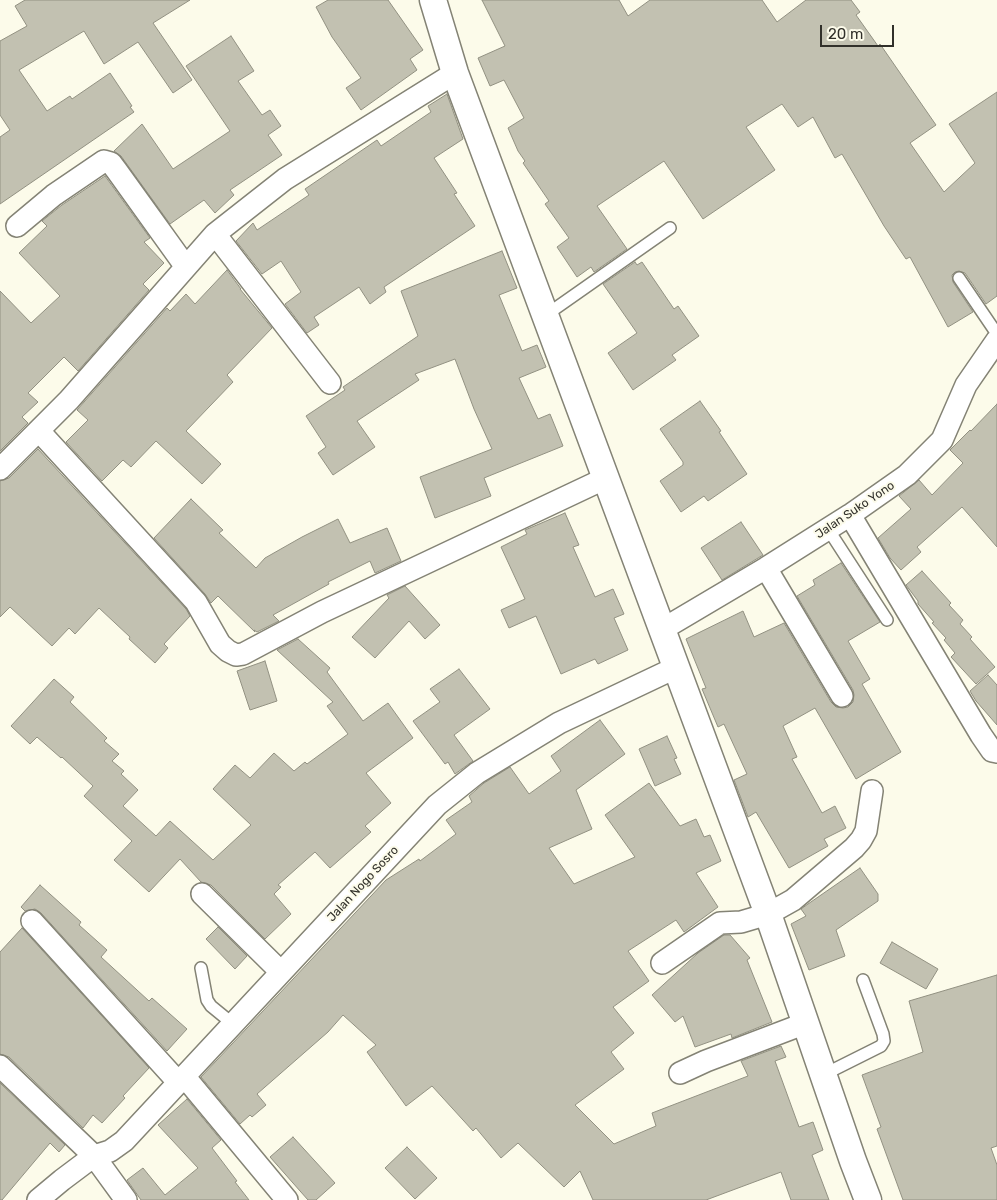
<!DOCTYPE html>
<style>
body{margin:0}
#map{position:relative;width:997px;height:1200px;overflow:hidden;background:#fcfbea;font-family:Rubik,sans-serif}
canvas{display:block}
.scale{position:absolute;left:820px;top:25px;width:74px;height:22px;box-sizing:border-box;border:2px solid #31302a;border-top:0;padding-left:6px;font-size:15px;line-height:18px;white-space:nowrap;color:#31302a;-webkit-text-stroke:4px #fcfbea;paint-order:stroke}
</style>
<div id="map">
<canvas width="997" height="1200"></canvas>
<div class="scale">20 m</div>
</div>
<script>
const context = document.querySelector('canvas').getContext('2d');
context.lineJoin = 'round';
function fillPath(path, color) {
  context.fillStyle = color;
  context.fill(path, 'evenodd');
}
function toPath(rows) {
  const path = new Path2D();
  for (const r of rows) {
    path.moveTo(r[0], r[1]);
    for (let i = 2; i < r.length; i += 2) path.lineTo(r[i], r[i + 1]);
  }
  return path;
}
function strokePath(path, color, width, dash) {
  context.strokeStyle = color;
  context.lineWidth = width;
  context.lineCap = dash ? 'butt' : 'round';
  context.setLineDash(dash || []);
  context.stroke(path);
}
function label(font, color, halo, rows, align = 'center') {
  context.font = font + ' Rubik,sans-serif';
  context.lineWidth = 4;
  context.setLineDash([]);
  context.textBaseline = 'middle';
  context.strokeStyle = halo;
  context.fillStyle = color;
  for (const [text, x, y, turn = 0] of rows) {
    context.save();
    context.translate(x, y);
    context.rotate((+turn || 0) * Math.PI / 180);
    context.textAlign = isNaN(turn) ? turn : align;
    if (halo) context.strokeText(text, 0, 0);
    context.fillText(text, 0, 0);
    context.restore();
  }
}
const building = toPath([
 [25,0,190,0,153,23,192,80,173,93,138,42,104,64,84,31,19,70,47,111,70,96,72,99,110,73,132,106,130,107,134,112,0,204,0,137,10,130,0,115,0,41,27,26,15,6,25,0],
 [328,0,388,0,423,50,410,59,417,70,361,110,346,88,361,78,332,37,316,7,328,0],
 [482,0,619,0,628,16,650,0,762,0,777,22,806,0,851,0,860,12,856,15,878,46,880,44,936,125,910,143,944,192,975,163,949,124,997,92,997,296,986,304,965,273,959,271,955,272,952,275,953,282,973,312,948,327,910,257,906,259,884,226,842,154,835,158,813,117,798,127,782,104,746,127,775,170,703,219,664,161,597,206,627,249,594,272,591,267,577,277,557,247,569,238,545,204,549,201,523,163,525,161,518,151,508,128,524,118,504,80,490,86,478,58,505,46,482,0],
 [231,36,254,71,238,81,262,115,270,110,281,126,268,135,282,155,230,190,234,195,215,213,204,200,170,224,121,156,114,151,142,124,173,169,230,131,186,66,231,36],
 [447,94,463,139,434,158,457,193,454,194,475,226,384,287,386,292,370,304,359,287,314,317,319,325,307,333,285,304,301,292,281,261,262,274,236,241,253,223,257,230,309,195,305,189,377,140,381,146,431,112,428,106,447,94],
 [105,176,150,238,144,242,164,263,143,284,149,290,78,371,64,357,28,393,38,402,22,417,28,423,0,451,0,291,31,323,60,296,19,253,47,226,42,221,62,205,105,176],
 [502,251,517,288,499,295,522,351,537,345,546,367,519,378,538,419,550,414,563,446,484,478,491,496,435,518,420,477,492,449,474,409,455,359,415,374,419,380,357,421,375,447,333,475,318,453,326,447,306,416,345,390,343,387,418,336,401,291,502,251],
 [635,262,637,265,642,262,674,309,678,306,699,336,672,355,676,360,633,390,608,353,637,333,603,284,635,262],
 [227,270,241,289,240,289,272,328,227,375,233,382,186,431,221,464,202,484,156,441,131,467,123,460,102,481,66,442,88,420,77,410,167,308,170,311,186,294,195,304,227,270],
 [700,401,721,431,719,432,747,474,708,501,704,496,681,512,660,481,683,465,683,462,660,429,700,401],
 [997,404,997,547,962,507,917,547,921,552,901,570,890,558,878,538,911,509,899,496,919,480,932,495,963,463,950,450,970,430,971,431,997,404],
 [38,449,186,609,190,616,164,644,168,648,155,663,129,639,130,637,99,608,75,634,69,628,52,646,10,607,0,617,0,481,9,478,38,449],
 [191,499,223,530,219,533,256,568,265,558,302,537,338,519,350,543,387,528,401,561,375,573,370,561,328,582,329,584,273,615,279,621,257,632,254,630,255,632,218,596,211,603,205,594,154,538,191,499],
 [565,513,579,545,573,547,595,597,613,589,624,614,614,618,628,650,598,664,595,659,561,674,536,616,509,628,501,610,525,599,501,547,527,534,525,530,565,513],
 [741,522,763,555,722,580,701,548,741,522],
 [841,563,880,622,848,641,870,679,862,684,901,752,856,779,815,708,783,726,797,757,792,759,822,813,835,806,846,828,824,839,828,846,789,868,756,812,748,817,734,780,747,774,724,724,718,727,702,689,706,688,686,639,743,611,754,637,784,623,831,702,836,707,843,708,848,707,853,702,854,695,853,690,797,596,815,585,813,580,841,563],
 [922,571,951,603,949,605,963,620,960,624,972,637,970,639,995,667,976,684,951,657,955,653,944,640,946,638,932,623,934,622,918,604,918,601,906,585,922,571],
 [405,586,440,625,425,639,409,621,375,658,352,637,389,598,387,595,405,586],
 [298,639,330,668,327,672,363,721,388,703,413,738,366,773,391,803,365,826,371,832,330,868,315,852,278,885,281,887,274,894,291,914,265,939,211,885,201,882,180,859,149,892,114,860,132,841,84,796,93,786,62,757,61,758,37,737,30,744,11,726,54,679,74,697,70,702,107,738,104,741,119,754,112,761,124,771,121,774,138,790,123,806,156,836,170,821,213,860,251,825,213,789,235,765,250,778,274,753,294,771,305,762,307,764,348,734,327,706,333,702,277,650,298,639],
 [265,661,277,701,250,710,237,671,265,661],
 [459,669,490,709,454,735,473,761,455,774,448,762,445,764,413,721,440,702,430,689,459,669],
 [988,675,997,685,997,725,976,701,970,691,988,675],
 [600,720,625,754,576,790,592,829,549,848,574,884,635,857,605,815,649,783,680,826,696,819,704,837,710,835,721,861,696,873,718,907,684,932,676,920,628,951,649,981,613,1007,634,1033,611,1052,624,1069,575,1105,614,1144,656,1126,652,1113,748,1076,741,1061,781,1046,786,1057,775,1061,799,1127,813,1122,823,1150,812,1155,829,1200,791,1200,781,1172,706,1200,593,1200,580,1171,564,1187,518,1143,501,1158,476,1128,473,1131,432,1086,406,1106,367,1052,376,1045,343,1015,328,1032,257,1094,266,1105,252,1117,250,1115,240,1124,201,1077,386,880,419,859,420,861,456,834,446,820,472,802,469,796,484,783,510,767,529,794,561,771,551,756,600,720],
 [667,736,677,758,674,759,681,774,655,786,639,749,667,736],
 [860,868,878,894,878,901,836,930,845,956,809,970,791,924,806,916,801,909,808,904,860,868],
 [40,885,81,922,79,925,107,950,101,957,149,1001,152,998,187,1029,167,1051,41,913,35,909,25,911,21,907,40,885],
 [218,927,247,956,235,969,206,939,218,927],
 [22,928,149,1068,123,1096,125,1098,102,1123,93,1115,83,1128,9,1057,0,1054,0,952,22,928],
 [724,935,730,935,750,958,747,960,772,1022,732,1038,731,1034,695,1047,683,1016,675,1022,652,995,698,953,724,935],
 [892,942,938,969,926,989,880,963,892,942],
 [997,975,997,1146,991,1148,997,1165,997,1200,903,1200,877,1129,881,1127,862,1075,923,1052,909,1001,997,975],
 [0,1083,65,1145,59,1152,50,1143,2,1200,0,1200,0,1083],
 [187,1099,221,1140,212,1148,237,1181,235,1182,249,1200,141,1200,127,1180,143,1168,165,1195,198,1168,158,1125,187,1099],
 [293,1137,335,1183,316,1200,308,1200,270,1157,293,1137],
 [407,1147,437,1178,415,1199,385,1168,407,1147]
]);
const service = toPath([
 [959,278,997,334],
 [546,315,670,228],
 [828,529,887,620],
 [201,968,207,1000,211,1006,233,1024],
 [823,1075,881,1046,884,1041,883,1034,863,980]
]);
const minor = toPath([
 [17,226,54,195,104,161,111,163,117,171,186,267],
 [215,234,330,383],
 [39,431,196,602,220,644,228,651,236,655,243,654,322,612,606,478],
 [0,469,69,400,215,234,285,179,455,73],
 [850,515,981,735,992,751,997,752],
 [766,568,842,696],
 [663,629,766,568,850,515,907,475,942,440,966,385,997,340],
 [202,894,281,972],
 [32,921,178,1082],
 [662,963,720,923,741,922,768,914,793,900,854,848,861,840,866,831,872,791],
 [0,1066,94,1156,126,1200],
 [680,1073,706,1061,806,1023],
 [184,1076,287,1200],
 [38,1200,62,1180,94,1156,110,1151,124,1141,437,805,477,773,559,723,675,668]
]);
const tertiary = toPath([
 [433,0,455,73,768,914,853,1161,868,1200]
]);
const streetNames = [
 ["Jalan Suko Yono",855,510,-34],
 ["Jalan Nogo Sosro",363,884,-47]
];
fillPath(building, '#c2c1b1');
strokePath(building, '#929182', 1);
strokePath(service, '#848375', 14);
strokePath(minor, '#848375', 24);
strokePath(tertiary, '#848375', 29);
strokePath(service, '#fff', 11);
strokePath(minor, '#fff', 21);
strokePath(tertiary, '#fff', 26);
label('12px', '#31302a', '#fcfbea', streetNames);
</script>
